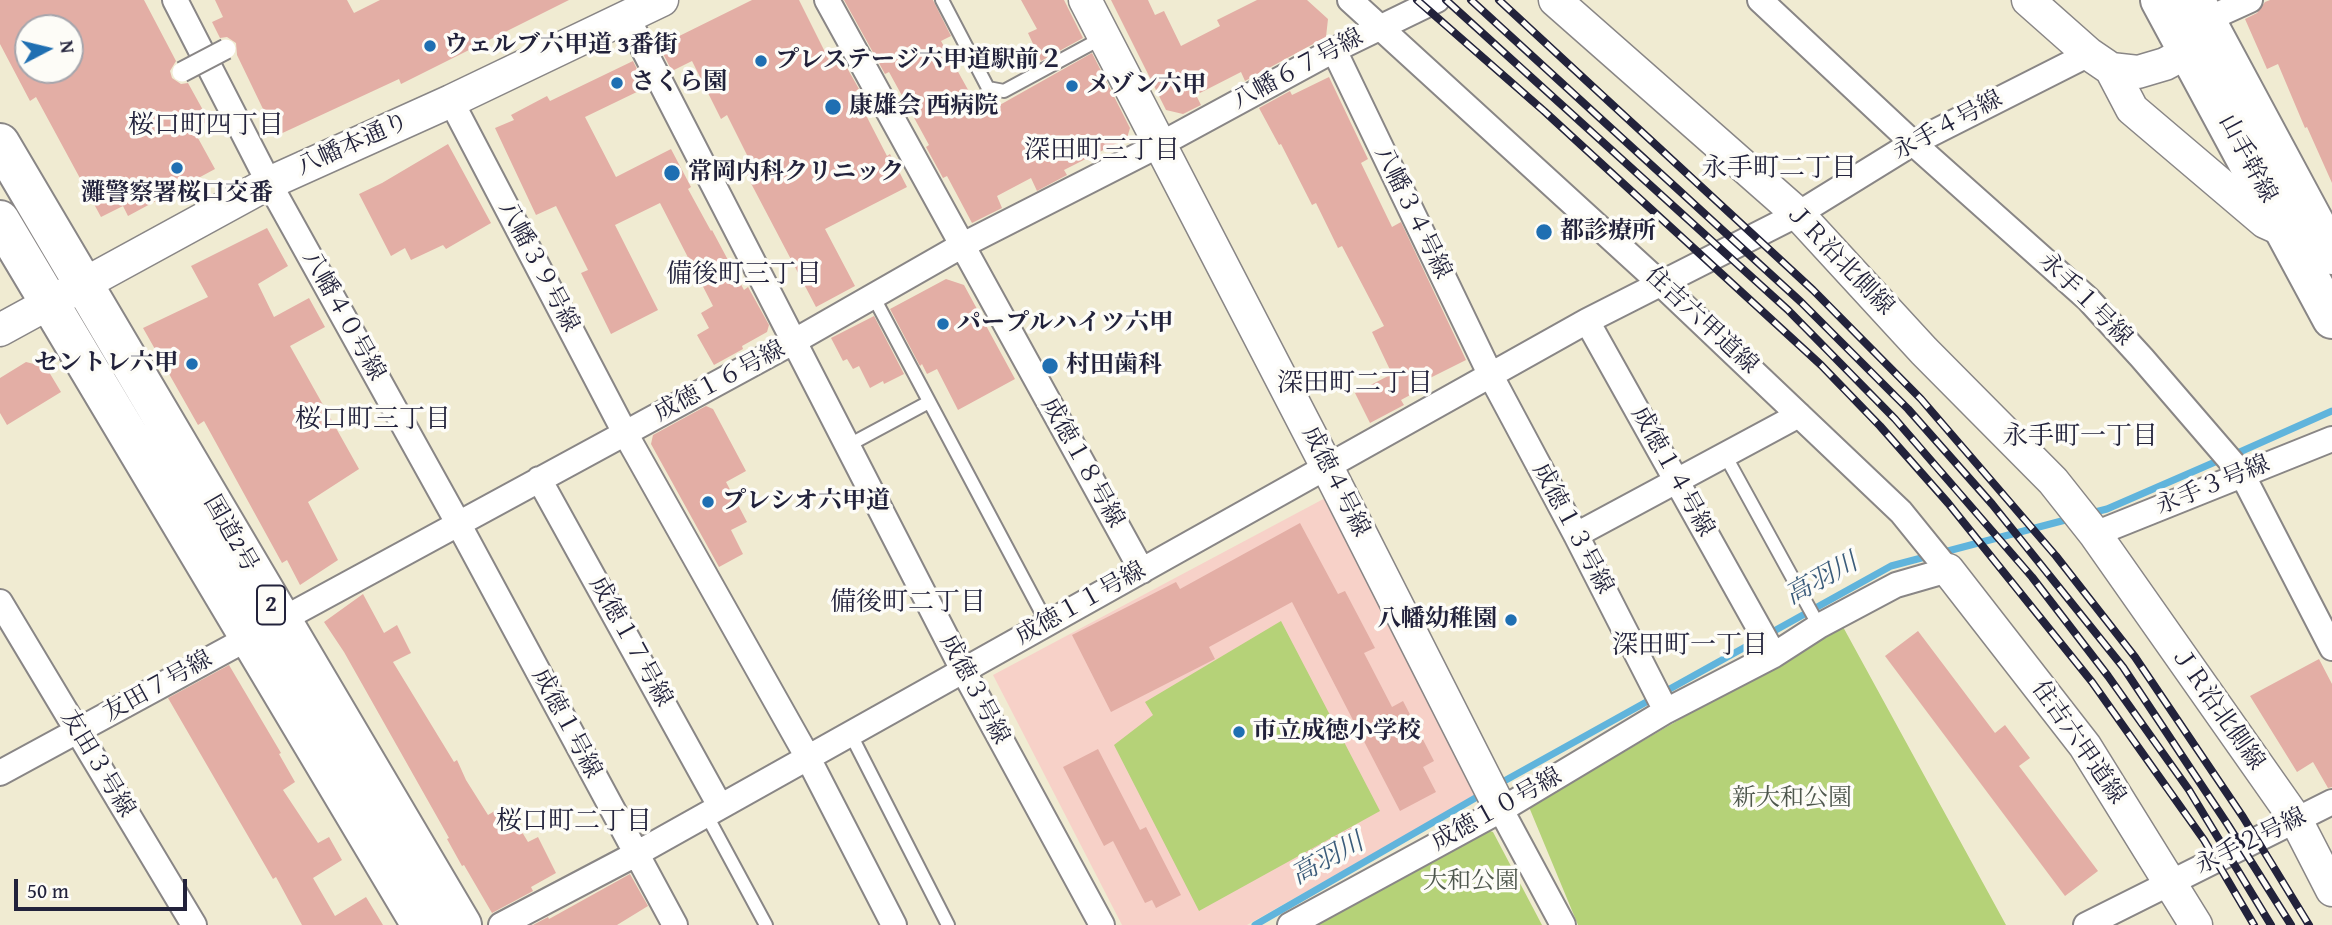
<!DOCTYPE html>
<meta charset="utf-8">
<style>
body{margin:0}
#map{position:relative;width:2332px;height:925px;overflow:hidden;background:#f0ebd2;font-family:"Gentium Book Plus",serif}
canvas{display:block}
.north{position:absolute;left:14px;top:14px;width:70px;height:70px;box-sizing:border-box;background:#fdfcf7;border:2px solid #a5a5ac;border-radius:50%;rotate:83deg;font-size:19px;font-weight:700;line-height:28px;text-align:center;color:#22223b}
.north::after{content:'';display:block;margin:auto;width:24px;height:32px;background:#1f6fb2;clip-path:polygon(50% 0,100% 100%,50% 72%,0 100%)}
.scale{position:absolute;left:14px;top:879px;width:173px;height:32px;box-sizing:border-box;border:4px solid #22223b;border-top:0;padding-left:9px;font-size:21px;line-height:24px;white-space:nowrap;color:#22223b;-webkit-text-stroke:5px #fdfcf7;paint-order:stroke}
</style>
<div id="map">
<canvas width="2332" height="925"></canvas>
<div class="north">N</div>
<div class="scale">50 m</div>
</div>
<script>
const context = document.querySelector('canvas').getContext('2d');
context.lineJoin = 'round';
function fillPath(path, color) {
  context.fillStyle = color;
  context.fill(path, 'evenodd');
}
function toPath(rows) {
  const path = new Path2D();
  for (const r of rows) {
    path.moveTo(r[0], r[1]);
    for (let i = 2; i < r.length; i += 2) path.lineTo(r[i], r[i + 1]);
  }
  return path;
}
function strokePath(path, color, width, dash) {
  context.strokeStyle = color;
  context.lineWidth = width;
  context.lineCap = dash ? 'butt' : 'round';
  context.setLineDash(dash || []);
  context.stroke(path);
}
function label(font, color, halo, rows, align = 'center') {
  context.font = font + ' "Gentium Book Plus","Noto Serif JP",serif';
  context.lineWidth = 7;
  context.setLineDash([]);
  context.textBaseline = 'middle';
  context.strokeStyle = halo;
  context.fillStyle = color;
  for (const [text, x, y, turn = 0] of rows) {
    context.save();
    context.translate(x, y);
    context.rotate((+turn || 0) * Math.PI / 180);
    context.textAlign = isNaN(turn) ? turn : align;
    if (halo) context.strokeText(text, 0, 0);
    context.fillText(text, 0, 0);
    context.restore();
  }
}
const built = toPath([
 [1329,496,1486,790,1247,925,1122,925,993,675]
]);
const green = toPath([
 [1281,621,1380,811,1199,911,1114,745,1153,715,1145,702],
 [1842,625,2006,925,1578,925,1529,807],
 [1481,828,1493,832,1542,925,1310,925]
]);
const stream = toPath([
 [2233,455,2332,411],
 [2091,513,2107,509,2222,459],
 [1497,785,1891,566,2073,518],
 [1255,925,1484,793]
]);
const building = toPath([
 [0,0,144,0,176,61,170,71,172,78,181,84,188,83,209,121,193,129,215,169,128,216,123,206,101,217,36,97,30,101,0,44],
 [28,28,70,28,70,70,28,70],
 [215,0,347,0,354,13,380,0,569,0,401,84,399,79,276,136,237,55,236,43,227,37,220,38,212,22,223,17],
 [752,0,799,0,831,64,842,59,859,89,854,92,887,156,890,154,907,187,825,229,855,286,816,307,744,170,752,165,727,115,721,119,692,61,672,71,659,46],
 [844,0,933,0,951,36,941,41,982,115,1092,53,1130,128,1127,138,1064,170,1067,175,1037,191,1031,178,997,196,1002,208,972,223,947,176,943,178,926,147,929,145,889,72,885,74],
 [1021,0,1064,0,1083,38,1041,61,1028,33,1037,29],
 [1111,0,1148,0,1155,15,1164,11,1181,46,1220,26,1217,20,1257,0,1307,0,1328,19,1326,37,1245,81,1241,72,1196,95,1201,105,1183,114,1166,110],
 [2270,0,2332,0,2332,183,2307,127,2305,128,2278,64,2267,69,2245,19,2257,13,2265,2],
 [633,61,645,85,641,87,643,89,585,117,616,177,671,149,691,187,688,189,711,231,712,230,744,290,748,287,769,325,767,332,742,346,743,349,714,365,697,335,709,328,701,313,713,306,660,203,615,225,658,310,611,334,581,273,588,270,556,206,536,215,495,128,514,120,511,115,547,96,550,101],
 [1329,77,1368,159,1361,163,1392,227,1401,222,1466,360,1418,384,1421,389,1401,400,1404,405,1370,423,1355,393,1392,374,1372,332,1384,326,1342,246,1338,248,1316,203,1312,205,1281,144,1279,145,1259,108,1290,91,1292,95],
 [448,144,491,223,446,249,443,245,411,260,405,248,391,256,359,194,382,183],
 [267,228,288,266,258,284,274,317,309,298,325,327,290,346,359,469,308,502,338,560,300,585,287,560,282,563,204,421,198,425,143,328,208,297,191,266],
 [946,279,964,285,1015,379,958,410,937,369,927,374,922,364,920,366,890,309],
 [874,316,904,374,884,384,883,381,870,388,859,366,853,369,847,359,843,361,831,338],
 [26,362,46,367,61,392,7,425,0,413,0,378],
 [706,406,713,409,746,471,726,482,747,522,731,530,743,554,719,567,651,444,653,435],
 [1300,523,1338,594,1345,591,1375,648,1364,653,1392,707,1403,701,1434,761,1423,767,1436,792,1400,811,1292,602,1209,647,1215,659,1111,712,1072,635,1176,582,1180,589],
 [363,594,384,633,397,625,411,653,393,662,454,762,457,760,466,780,488,815,503,806,508,820,513,817,528,842,538,837,556,873,531,887,533,891,492,913,464,865,462,866,447,839,449,838,344,652,324,622],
 [1918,631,1995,733,2005,725,2030,758,2019,766,2098,871,2065,896,1885,656],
 [2319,659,2332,684,2332,787,2328,788,2313,762,2297,772,2250,696],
 [229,665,281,753,279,754,295,782,283,790,318,843,329,837,342,860,313,878,335,916,366,897,383,925,302,925,276,877,273,879,168,698],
 [1098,749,1140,830,1146,827,1181,895,1156,908,1152,900,1145,903,1113,841,1104,846,1063,767],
 [1351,828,1359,843,1312,869,1303,854],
 [630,874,648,906,617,925,533,925,548,917,549,919]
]);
const service = toPath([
 [942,0,988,88,1004,91,1102,38],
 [873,296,1047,623],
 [847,446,929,402],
 [1725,455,1819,626],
 [850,733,948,925],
 [706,814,766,925]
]);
const minor = toPath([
 [175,0,269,183,458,523,675,925],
 [827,0,1142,571],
 [1350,0,1661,284,1901,512,1948,570,1896,585,1819,626,1774,655,1666,711],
 [1760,0,1913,143,2088,299,2142,358,2242,474,2332,648],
 [627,17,963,670,1102,925],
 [2206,20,2250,0],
 [451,101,625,433,807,756,894,925],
 [1587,321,1774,655],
 [539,479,720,806],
 [2095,534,2332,439],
 [1576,535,1799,415],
 [0,602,194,925],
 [0,773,793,342,961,246,1161,144,1334,50,1437,0],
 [1501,810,1563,925],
 [501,925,636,854,1587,321,1798,214,1913,143,2089,54],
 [1290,925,1501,810,1666,711,1576,535,1491,376,1334,50],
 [2086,925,2332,802]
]);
const tertiary = toPath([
 [1085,0,1327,467,1501,810],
 [1555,0,1798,214,1924,351,2053,481,2095,534,2296,820,2332,890],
 [2028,0,2089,54,2111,69,2138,72,2165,64,2208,41],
 [2111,69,2132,109,2265,222,2285,231],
 [0,330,269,183,451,101,662,0],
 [1948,570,2085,746,2196,925]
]);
const primary = toPath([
 [2160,0,2332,319],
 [2195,0,2332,255]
]);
const trunk = toPath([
 [0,143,462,925],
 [0,220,421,925]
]);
const rail = toPath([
 [1417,0,1544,111,1821,365,1880,426,1948,503,2092,682,2204,840,2254,925],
 [1446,0,1788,310,1895,419,2032,577,2108,676,2189,790,2271,925],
 [1471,0,1801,302,1908,409,1992,504,2123,667,2228,825,2291,925],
 [1499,0,1813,290,1921,399,2056,556,2135,657,2243,817,2309,925]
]);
const pedestrianBridge = toPath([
 [182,72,226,49]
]);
const markers = [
 [430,46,7,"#1f6fb2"],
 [761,61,7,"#1f6fb2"],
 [617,83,7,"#1f6fb2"],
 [1072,86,7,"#1f6fb2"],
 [833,107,9,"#1f6fb2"],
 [177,168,7,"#1f6fb2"],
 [672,173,9,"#1f6fb2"],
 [1544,232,9,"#1f6fb2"],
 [943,324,7,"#1f6fb2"],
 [192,364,7,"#1f6fb2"],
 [1050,366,9,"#1f6fb2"],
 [708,502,7,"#1f6fb2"],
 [1511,620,7,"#1f6fb2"],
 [1239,732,7,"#1f6fb2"]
];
const shields = [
 [271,605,28]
];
const shieldNames = [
 ["2",271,605]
];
const poiNames = [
 ["ウェルブ六甲道 3番街",444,46],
 ["プレステージ六甲道駅前２",775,61],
 ["さくら園",631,83],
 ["メゾン六甲",1086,86],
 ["康雄会 西病院",849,107],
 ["常岡内科クリニック",688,173],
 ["灘警察署桜口交番",177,194,"center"],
 ["都診療所",1560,232],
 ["パープルハイツ六甲",957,324],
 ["セントレ六甲",178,364,"right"],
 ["村田歯科",1066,366],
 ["プレシオ六甲道",722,502],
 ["八幡幼稚園",1497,620,"right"],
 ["市立成徳小学校",1253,732]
];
const streetNames = [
 ["八幡６７号線",1298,70,-28],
 ["永手４号線",1948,126,-28],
 ["八幡本通り",353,145,-24],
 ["山手幹線",2247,159,62],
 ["八幡３４号線",1412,213,64],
 ["ＪＲ沿北側線",1839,260,46],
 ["八幡３９号線",538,267,62],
 ["永手１号線",2085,300,45],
 ["八幡４０号線",343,316,61],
 ["住吉六甲道線",1701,321,43],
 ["成徳１６号線",720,382,-28],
 ["成徳１８号線",1082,463,61],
 ["成徳１４号線",1672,472,61],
 ["成徳４号線",1335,482,63],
 ["永手３号線",2213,486,-22],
 ["成徳１３号線",1572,529,62],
 ["国道2号",230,534,60],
 ["成徳１１号線",1081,604,-29],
 ["成徳１７号線",630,642,61],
 ["友田７号線",158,687,-29],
 ["成徳３号線",974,690,62],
 ["ＪＲ沿北側線",2217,709,55],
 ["成徳１号線",566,724,62],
 ["住吉六甲道線",2078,743,55],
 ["友田３号線",97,764,59],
 ["成徳１０号線",1497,810,-29],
 ["永手２号線",2251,842,-26]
];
const parkNames = [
 ["新大和公園",1792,799],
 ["大和公園",1471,882]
];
const neighbourhoodNames = [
 ["桜口町四丁目",206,126],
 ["深田町三丁目",1102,151],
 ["永手町二丁目",1779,169],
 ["備後町三丁目",744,275],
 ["深田町二丁目",1355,384],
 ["桜口町三丁目",373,420],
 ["永手町一丁目",2080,437],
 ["備後町二丁目",908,603],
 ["深田町一丁目",1690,646],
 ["桜口町二丁目",574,822]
];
const waterNames = [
 ["高羽川",1822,580,-29],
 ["高羽川",1328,860,-29]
];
fillPath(built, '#f7d1c8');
fillPath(green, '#b5d278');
strokePath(stream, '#60b4dc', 7);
fillPath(building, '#e3aea5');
strokePath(service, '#898686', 16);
strokePath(minor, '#898686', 28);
strokePath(tertiary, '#898686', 35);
strokePath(primary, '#898686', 42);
strokePath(trunk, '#898686', 42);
strokePath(service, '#fff', 12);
strokePath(minor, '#fff', 24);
strokePath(tertiary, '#fff', 32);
strokePath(primary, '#fff', 38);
strokePath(trunk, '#fff', 38);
strokePath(rail, '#22223b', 8);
strokePath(rail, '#fdfcf7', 5, [16]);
strokePath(pedestrianBridge, '#898686', 23, []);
strokePath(pedestrianBridge, '#fff', 19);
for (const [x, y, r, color] of markers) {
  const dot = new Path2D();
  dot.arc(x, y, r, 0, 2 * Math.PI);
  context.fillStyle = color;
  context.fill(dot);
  strokePath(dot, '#fdfcf7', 2.5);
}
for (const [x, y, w] of shields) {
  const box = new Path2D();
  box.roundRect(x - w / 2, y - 19.5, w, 39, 5);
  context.fillStyle = '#fdfcf7';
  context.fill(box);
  strokePath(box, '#22223b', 2);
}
label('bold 23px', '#22223b', null, shieldNames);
label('bold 24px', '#22223b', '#fdfcf7', poiNames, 'left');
label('24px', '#22223b', '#fdfcf7', streetNames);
label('24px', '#4e574d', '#fdfcf7', parkNames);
label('26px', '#22223b', '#fdfcf7', neighbourhoodNames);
label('italic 26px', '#3b5c7b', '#fdfcf7', waterNames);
</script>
